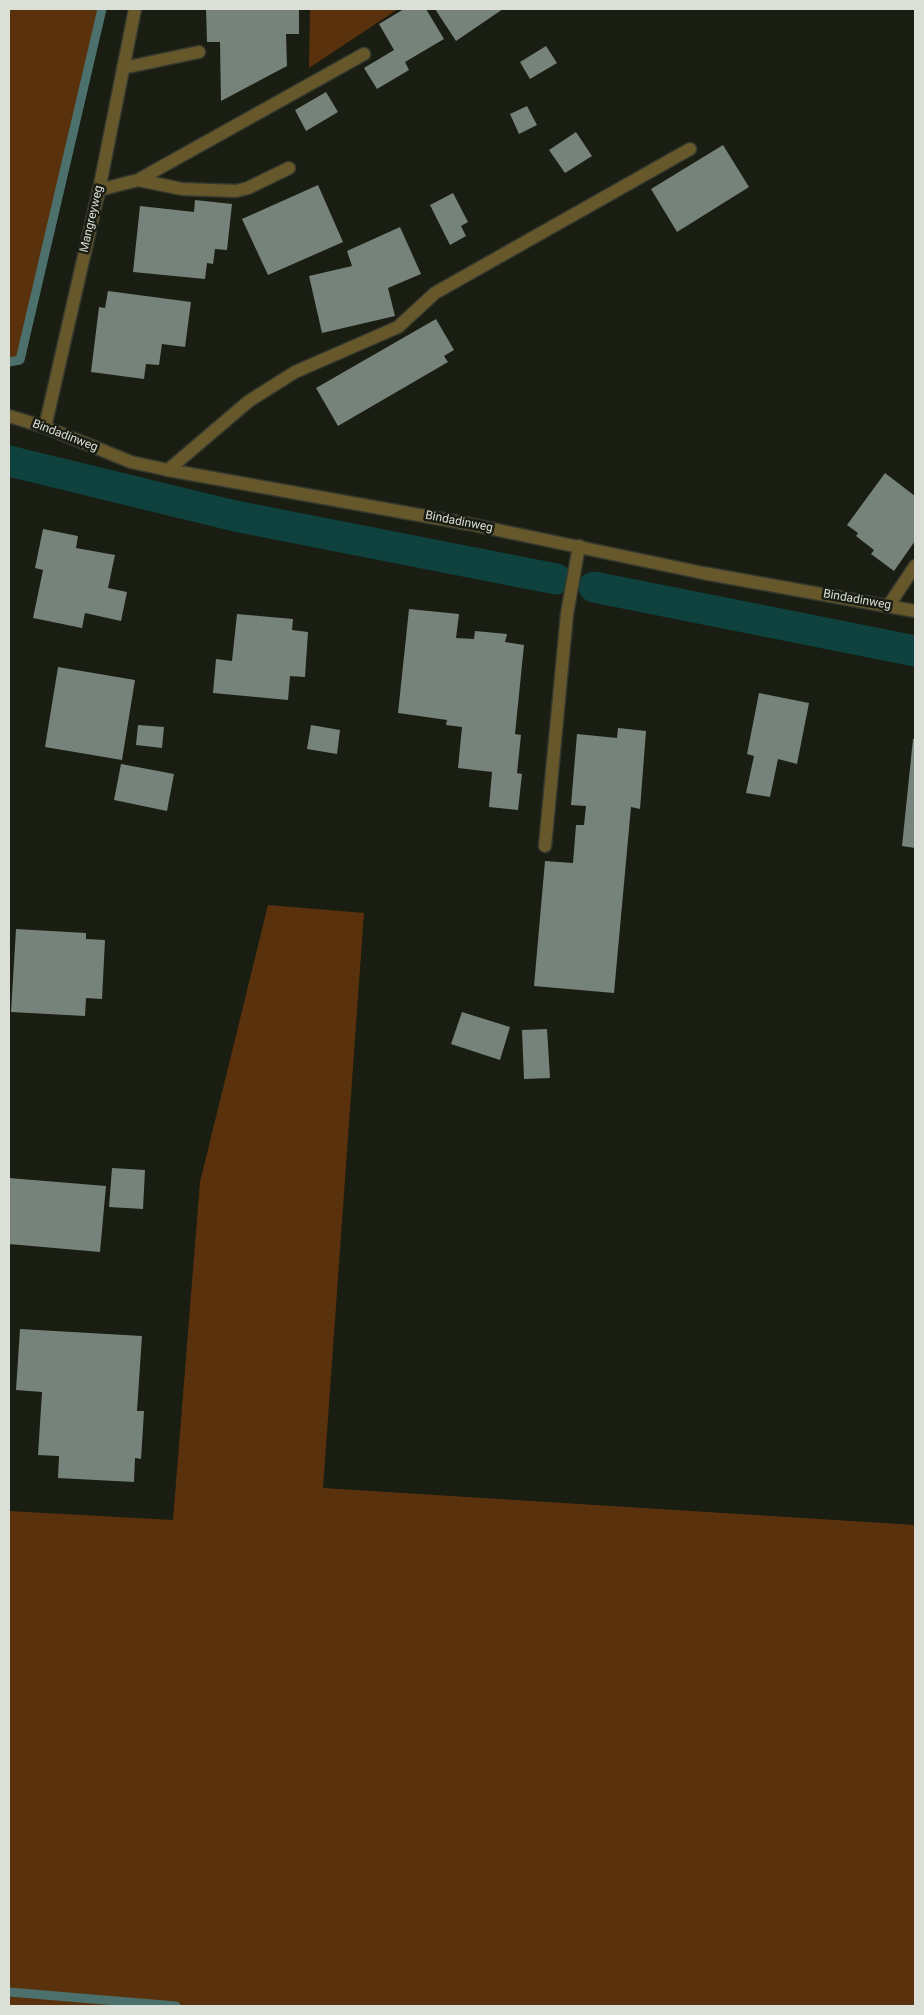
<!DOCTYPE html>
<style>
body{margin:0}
#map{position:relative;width:924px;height:2015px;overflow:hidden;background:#191d12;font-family:Roboto,sans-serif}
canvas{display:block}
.frame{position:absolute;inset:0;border:10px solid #dcdfd8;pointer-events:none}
</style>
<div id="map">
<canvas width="924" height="2015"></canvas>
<div class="frame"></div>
</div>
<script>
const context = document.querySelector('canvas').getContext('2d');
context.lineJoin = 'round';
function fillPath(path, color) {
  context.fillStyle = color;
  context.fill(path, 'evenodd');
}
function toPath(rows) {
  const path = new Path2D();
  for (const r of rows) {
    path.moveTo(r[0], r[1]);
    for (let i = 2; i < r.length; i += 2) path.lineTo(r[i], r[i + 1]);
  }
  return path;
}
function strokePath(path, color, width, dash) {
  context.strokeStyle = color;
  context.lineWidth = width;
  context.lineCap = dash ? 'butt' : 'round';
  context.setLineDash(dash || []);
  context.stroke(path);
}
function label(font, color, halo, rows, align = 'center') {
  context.font = font + ' Roboto,sans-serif';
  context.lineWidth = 5;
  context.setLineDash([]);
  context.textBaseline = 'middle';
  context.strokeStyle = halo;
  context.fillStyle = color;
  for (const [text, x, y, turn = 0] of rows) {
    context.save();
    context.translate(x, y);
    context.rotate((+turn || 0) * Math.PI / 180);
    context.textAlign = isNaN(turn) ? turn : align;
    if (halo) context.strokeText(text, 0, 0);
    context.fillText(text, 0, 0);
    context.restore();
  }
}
const green = toPath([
 [9,9,102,9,20,360,9,362],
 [310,9,398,9,309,68],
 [268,905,364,913,323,1488,915,1525,915,2006,9,2006,9,1511,173,1520,200,1182]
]);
const stream = toPath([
 [9,362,20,360,102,9],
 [9,1992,176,2006]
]);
const canal = toPath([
 [9,461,235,516,556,579],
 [594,587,915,651]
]);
const building = toPath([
 [206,9,299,9,299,34,286,34,287,66,221,101,220,42,207,42],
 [404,9,426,9,444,39,405,62,409,70,377,89,364,68,394,50,379,24],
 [435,9,503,9,456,41],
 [546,46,557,63,530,79,520,62],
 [326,92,338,112,306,131,295,110],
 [527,106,537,125,519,134,510,114],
 [576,132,592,156,565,173,549,150],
 [723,145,749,187,677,232,651,189],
 [318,185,343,242,268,275,242,219],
 [453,193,468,222,461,226,466,236,450,245,430,205],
 [195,200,232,204,227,250,215,249,213,264,207,263,205,279,133,272,140,206,194,212],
 [400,227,421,274,388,288,395,316,322,333,309,276,352,266,347,251],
 [108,291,191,302,185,347,162,344,159,365,146,364,144,379,91,372,99,307,105,308],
 [436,319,454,350,444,356,448,362,338,426,316,388],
 [885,473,915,496,915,541,894,571,871,554,874,550,856,536,858,533,847,525],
 [43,529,78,536,76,548,115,555,108,588,127,592,121,621,85,613,82,628,33,618,43,570,35,568],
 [409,609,459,614,456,638,474,639,475,631,507,634,505,642,524,645,515,734,521,735,517,773,522,774,518,810,489,807,492,772,458,768,462,727,446,725,447,720,398,713],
 [237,614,293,619,292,630,308,632,305,677,290,676,288,700,213,693,216,659,232,661],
 [58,667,135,680,122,760,45,747],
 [759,693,809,703,797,764,778,759,770,797,746,793,754,756,747,754],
 [138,725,164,727,162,748,136,745],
 [311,725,340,730,337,754,307,749],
 [618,728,646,731,640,809,631,807,614,993,534,986,545,861,573,863,576,825,584,825,586,806,571,805,577,734,617,738],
 [913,739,915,739,915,848,902,846],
 [121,764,174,774,167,811,114,800],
 [16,929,86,933,86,939,105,940,102,999,86,998,85,1016,11,1012],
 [462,1012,510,1027,500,1060,451,1044],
 [547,1029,550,1078,524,1079,522,1030],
 [112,1168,145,1170,143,1209,109,1207],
 [9,1178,106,1186,100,1252,9,1244],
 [20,1329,142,1336,137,1411,144,1411,141,1459,135,1458,134,1482,58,1478,59,1456,38,1455,42,1392,16,1390]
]);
const service = toPath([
 [123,68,199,52],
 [138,180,182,189,236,191,248,188,289,168],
 [99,190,138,180,364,54],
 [168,470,249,401,295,372,398,327,435,293,690,149],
 [889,605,915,566],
 [545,846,567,614,579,546]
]);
const minor = toPath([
 [9,416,45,427,131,462,168,470,469,524,703,573,915,611],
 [45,427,99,190,135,9]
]);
const streetNames = [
 ["Mangreyweg",92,219,-77],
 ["Bindadinweg",65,436,21],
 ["Bindadinweg",459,522,11],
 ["Bindadinweg",857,600,10]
];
fillPath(green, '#59310d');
strokePath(stream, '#4c716d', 9);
strokePath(canal, '#0f423f', 31);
fillPath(building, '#76837a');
strokePath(service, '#34382e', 15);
strokePath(minor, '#34382e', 15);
strokePath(service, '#67582b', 12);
strokePath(minor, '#67582b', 12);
label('12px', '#dcdfd8', '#191d12', streetNames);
</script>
